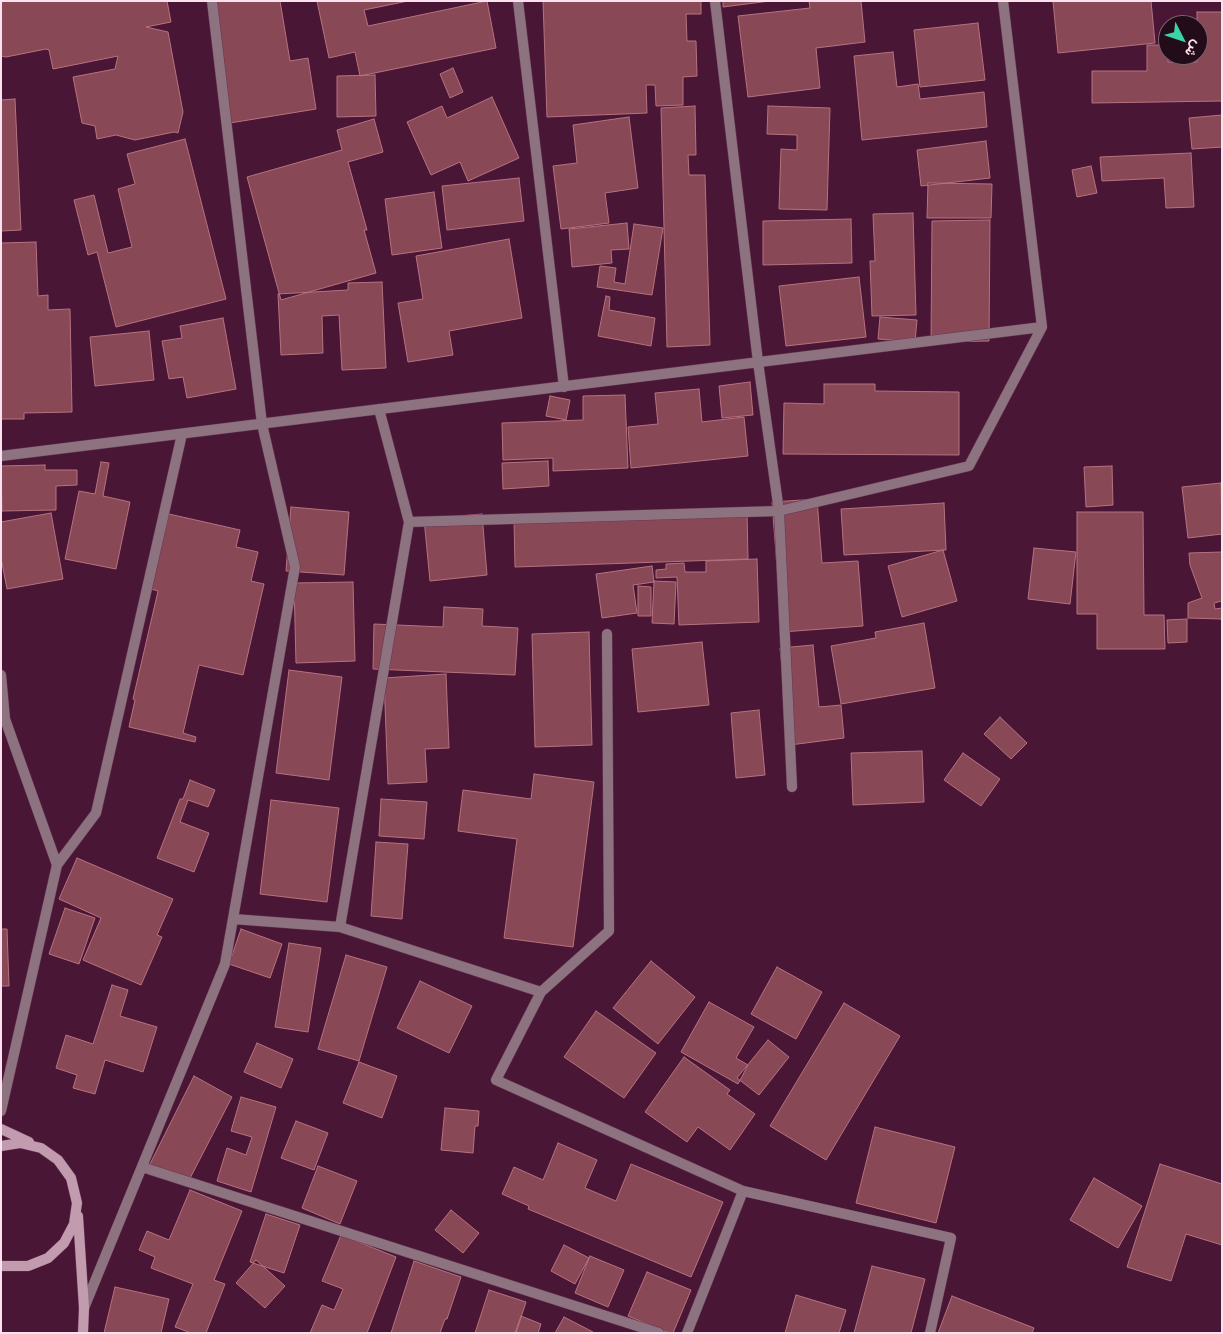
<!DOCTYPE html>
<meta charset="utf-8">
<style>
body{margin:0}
#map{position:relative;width:1223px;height:1334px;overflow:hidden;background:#4a1635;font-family:Inter,Vazirmatn,sans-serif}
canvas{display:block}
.frame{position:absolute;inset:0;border:2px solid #fde1ee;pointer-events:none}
.north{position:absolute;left:1158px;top:15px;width:50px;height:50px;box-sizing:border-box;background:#230c19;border:1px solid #7a616e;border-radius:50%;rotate:131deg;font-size:14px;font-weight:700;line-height:20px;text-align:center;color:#fde1ee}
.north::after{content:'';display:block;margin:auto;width:18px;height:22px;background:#3bd4a4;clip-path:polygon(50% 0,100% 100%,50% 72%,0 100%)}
</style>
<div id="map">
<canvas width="1223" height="1334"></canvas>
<div class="frame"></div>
<div class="north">ش</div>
</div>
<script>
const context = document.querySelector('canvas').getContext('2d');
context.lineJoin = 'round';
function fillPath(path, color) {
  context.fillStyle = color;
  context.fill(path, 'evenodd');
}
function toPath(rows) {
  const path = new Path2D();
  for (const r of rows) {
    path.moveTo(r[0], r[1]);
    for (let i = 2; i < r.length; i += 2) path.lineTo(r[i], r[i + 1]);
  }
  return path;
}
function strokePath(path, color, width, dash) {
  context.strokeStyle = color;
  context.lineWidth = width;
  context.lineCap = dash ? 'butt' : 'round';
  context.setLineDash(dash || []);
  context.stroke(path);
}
const building = toPath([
 [1,1,167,1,171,22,146,27,168,32,183,112,178,133,174,132,135,140,116,135,97,139,95,126,82,123,73,77,115,69,118,56,53,69,49,50,46,49,6,57,1,56,1,1],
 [210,1,280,1,290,61,308,58,316,109,230,123,210,1],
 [317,1,408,1,364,10,368,26,487,1,496,48,360,76,355,52,329,58,317,1],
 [543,1,701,1,701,14,686,14,687,41,696,41,697,76,683,77,683,105,656,106,655,85,646,85,647,113,547,117,543,1],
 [723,1,770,1,723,7,723,1],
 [809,1,861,1,865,42,816,48,820,88,748,97,738,16,810,8,809,1],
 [1053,1,1151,1,1155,43,1058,53,1053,1],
 [1197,12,1222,12,1222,101,1092,103,1092,71,1147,71,1147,45,1168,45,1168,62,1197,62,1197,12],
 [978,23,985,80,920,87,914,30,978,23],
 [893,52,897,87,918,84,920,99,984,92,987,127,862,140,854,56,893,52],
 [453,68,463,92,450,98,440,74,453,68],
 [375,75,376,116,337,117,337,76,375,75],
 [492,97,519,158,468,181,460,162,431,175,407,122,442,106,447,118,492,97],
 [15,99,21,230,1,231,1,100,15,99],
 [695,106,696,155,688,155,689,175,705,175,710,345,667,347,661,108,695,106],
 [768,106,830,108,827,210,779,209,781,149,797,150,797,135,767,134,768,106],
 [1222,115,1222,147,1192,149,1189,118,1222,115],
 [629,117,638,188,605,193,609,223,561,229,553,166,577,163,573,125,629,117],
 [374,119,383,152,348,162,367,230,364,230,376,273,281,300,247,177,342,150,337,130,374,119],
 [185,139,226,299,116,327,97,252,88,255,74,200,94,195,108,253,132,247,118,189,135,184,127,154,185,139],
 [986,141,990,178,921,186,917,150,986,141],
 [1191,153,1194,207,1166,208,1164,178,1102,181,1100,157,1191,153],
 [1091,166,1097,193,1077,197,1072,170,1091,166],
 [519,178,524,221,447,230,442,186,519,178],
 [928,183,992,184,991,218,927,218,928,183],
 [434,192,442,248,392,255,385,199,434,192],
 [913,213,916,315,872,316,870,261,875,261,873,214,913,213],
 [851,219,852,263,763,265,763,221,851,219],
 [990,220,989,341,931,342,932,221,990,220],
 [627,223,629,249,611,250,612,263,572,267,569,229,627,223],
 [634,224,663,228,652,295,597,287,600,266,616,268,614,282,625,284,634,224],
 [509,239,522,318,449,331,453,355,408,362,398,303,423,299,416,256,509,239],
 [36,242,38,296,48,295,48,310,70,309,72,412,24,413,24,419,1,419,1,243,36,242],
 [859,277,866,337,786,346,779,286,859,277],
 [382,282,386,368,342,370,339,315,322,316,323,353,281,355,278,294,348,290,348,283,382,282],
 [606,296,610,297,609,310,655,318,651,346,598,336,606,296],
 [880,317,917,320,915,342,878,339,880,317],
 [223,318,236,389,187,398,183,377,169,379,162,341,182,338,180,326,223,318],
 [149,331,154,380,95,386,90,337,149,331],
 [750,382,753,415,722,418,719,386,750,382],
 [824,384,875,384,875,391,959,392,959,455,783,454,784,403,824,404,824,384],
 [699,389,702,422,744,417,748,456,631,468,628,427,658,424,655,393,699,389],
 [625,395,628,468,553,471,553,458,503,460,502,423,583,420,583,396,625,395],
 [550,396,570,400,566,420,546,416,550,396],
 [548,461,549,486,503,489,502,463,548,461],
 [101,462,109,463,103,496,130,502,116,569,65,559,79,491,95,494,101,462],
 [45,465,45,470,77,470,77,485,56,486,56,510,2,511,1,466,45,465],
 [1112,466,1113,505,1086,507,1084,467,1112,466],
 [1221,483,1222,534,1188,538,1182,487,1221,483],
 [817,499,822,563,858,561,863,626,782,632,772,502,817,499],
 [944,503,946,550,844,555,841,509,944,503],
 [291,507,349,512,344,575,286,571,291,507],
 [747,512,748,559,515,567,514,520,747,512],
 [1077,512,1143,512,1144,615,1164,615,1165,649,1097,649,1097,614,1077,614,1077,512],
 [51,513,63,579,7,589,1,558,1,522,51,513],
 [169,514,240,530,236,547,258,552,251,581,264,584,243,675,199,665,183,733,196,737,195,742,129,727,135,700,133,699,158,591,151,589,169,514],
 [482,514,487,575,430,581,424,519,482,514],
 [1034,548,1076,552,1070,604,1028,599,1034,548],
 [943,550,957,601,902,617,888,566,943,550],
 [1222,552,1222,601,1214,603,1215,609,1222,608,1222,622,1221,619,1188,618,1188,603,1202,598,1190,565,1189,553,1222,552],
 [757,559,759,622,679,625,677,577,656,578,656,570,666,569,666,564,684,563,685,572,706,572,706,561,757,559],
 [652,566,654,582,633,585,637,613,602,618,596,574,652,566],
 [654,581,676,582,674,624,652,623,654,581],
 [353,582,355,661,296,663,294,583,353,582],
 [638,586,651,587,651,616,638,616,638,586],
 [444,607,483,609,482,626,518,628,515,675,373,669,374,624,443,627,444,607],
 [1187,619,1187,642,1168,643,1167,620,1187,619],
 [924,623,935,688,841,704,831,646,876,638,875,632,924,623],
 [589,632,592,745,535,747,532,634,589,632],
 [702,642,709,705,638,712,632,649,702,642],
 [813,645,819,707,841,705,844,738,790,745,780,648,813,645],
 [289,670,342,677,329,780,276,773,289,670],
 [446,674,449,748,425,749,427,782,388,784,384,678,446,674],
 [759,710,765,775,736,778,731,713,759,710],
 [1000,717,1027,743,1011,759,984,734,1000,717],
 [922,751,924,802,853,805,851,753,922,751],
 [963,753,1000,779,981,806,944,780,963,753],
 [534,774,594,782,573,947,504,938,517,839,458,831,463,790,531,799,534,774],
 [190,780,215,790,208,807,188,800,180,822,209,833,194,872,157,858,180,799,183,799,190,780],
 [381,799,427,802,424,839,379,836,381,799],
 [271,800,339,808,327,902,260,894,271,800],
 [376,842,408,844,402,919,371,916,376,842],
 [77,858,173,899,157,935,162,937,141,985,83,960,101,918,59,899,77,858],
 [65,908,95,918,79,964,49,954,65,908],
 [1,929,7,929,9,986,1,986,1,929],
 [241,929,282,944,270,978,229,964,241,929],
 [289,943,321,948,308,1032,275,1027,289,943],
 [346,955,387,967,359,1061,318,1049,346,955],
 [651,961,695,997,658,1044,613,1008,651,961],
 [777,967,822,992,796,1039,751,1014,777,967],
 [420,981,472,1006,449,1053,397,1028,420,981],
 [112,985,128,990,120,1016,157,1027,143,1072,105,1060,95,1094,73,1088,77,1075,56,1068,66,1035,93,1044,112,985],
 [709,1002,754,1027,736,1058,748,1065,738,1084,681,1052,709,1002],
 [844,1003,900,1036,826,1160,770,1126,844,1003],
 [596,1011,656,1053,624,1098,564,1057,596,1011],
 [768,1040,789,1057,759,1095,737,1078,768,1040],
 [257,1043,293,1059,281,1088,244,1072,257,1043],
 [684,1057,730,1090,727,1094,755,1114,730,1150,698,1127,687,1142,645,1112,684,1057],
 [359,1062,397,1076,382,1118,343,1103,359,1062],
 [194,1076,232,1097,186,1186,149,1166,194,1076],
 [241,1097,276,1107,251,1192,217,1181,227,1148,246,1155,252,1137,231,1131,241,1097],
 [445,1108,479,1111,478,1126,475,1126,473,1153,441,1150,445,1108],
 [296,1121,328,1133,314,1170,281,1158,296,1121],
 [875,1127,955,1147,936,1223,856,1203,875,1127],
 [558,1143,597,1160,585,1188,616,1201,631,1164,723,1202,691,1277,528,1209,529,1206,502,1194,514,1167,543,1180,558,1143],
 [1160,1164,1222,1184,1222,1245,1186,1234,1171,1281,1127,1267,1160,1164],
 [318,1166,357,1181,340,1224,302,1208,318,1166],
 [1094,1178,1142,1206,1118,1248,1070,1220,1094,1178],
 [190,1190,242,1211,214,1280,225,1284,206,1333,191,1333,175,1327,193,1284,151,1268,155,1257,139,1250,147,1231,169,1240,190,1190],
 [451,1210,479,1233,463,1253,435,1230,451,1210],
 [266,1214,300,1225,284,1273,250,1262,266,1214],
 [341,1235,396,1257,367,1333,310,1333,322,1305,334,1310,343,1289,322,1281,341,1235],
 [564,1245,589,1258,575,1284,551,1271,564,1245],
 [590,1256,624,1270,608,1307,575,1293,590,1256],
 [256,1260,285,1286,265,1308,236,1283,256,1260],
 [414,1261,461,1277,447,1319,445,1319,440,1333,391,1333,414,1261],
 [872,1266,925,1279,911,1333,854,1333,872,1266],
 [647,1272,691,1290,673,1333,669,1333,628,1316,647,1272],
 [115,1287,169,1299,161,1333,104,1333,115,1287],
 [489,1290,526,1302,516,1333,475,1333,489,1290],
 [796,1295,846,1310,839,1333,785,1333,796,1295],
 [952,1296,1034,1328,1032,1333,938,1333,952,1296],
 [521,1316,541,1324,538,1333,515,1333,521,1316],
 [564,1317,593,1332,592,1333,555,1333,564,1317]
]);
const minor = toPath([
 [518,1,564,387],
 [715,1,758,362,779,511,792,787],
 [379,409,409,522,779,511,969,466,1042,327],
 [1,456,1042,327,1003,1],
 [1,675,5,719,57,865],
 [233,919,340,927,409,522],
 [340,927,541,992,496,1080,743,1191,951,1238,930,1333],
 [541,992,609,931,607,634],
 [1,1111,57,865,96,813,182,434],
 [142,1167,659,1333],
 [84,1308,225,964,295,567,262,424,212,1],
 [687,1333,743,1191]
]);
const secondary = toPath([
 [1,1129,29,1142],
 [1,1146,20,1143,41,1148,58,1160,71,1178,77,1203,74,1224,64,1243,48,1258,28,1266,1,1266],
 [78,1216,84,1308,83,1333]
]);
fillPath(building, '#884856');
strokePath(building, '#b77280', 1);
strokePath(minor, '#673653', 11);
strokePath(secondary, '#673653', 11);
strokePath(minor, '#8c737f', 10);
strokePath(secondary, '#c39baf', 10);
</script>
